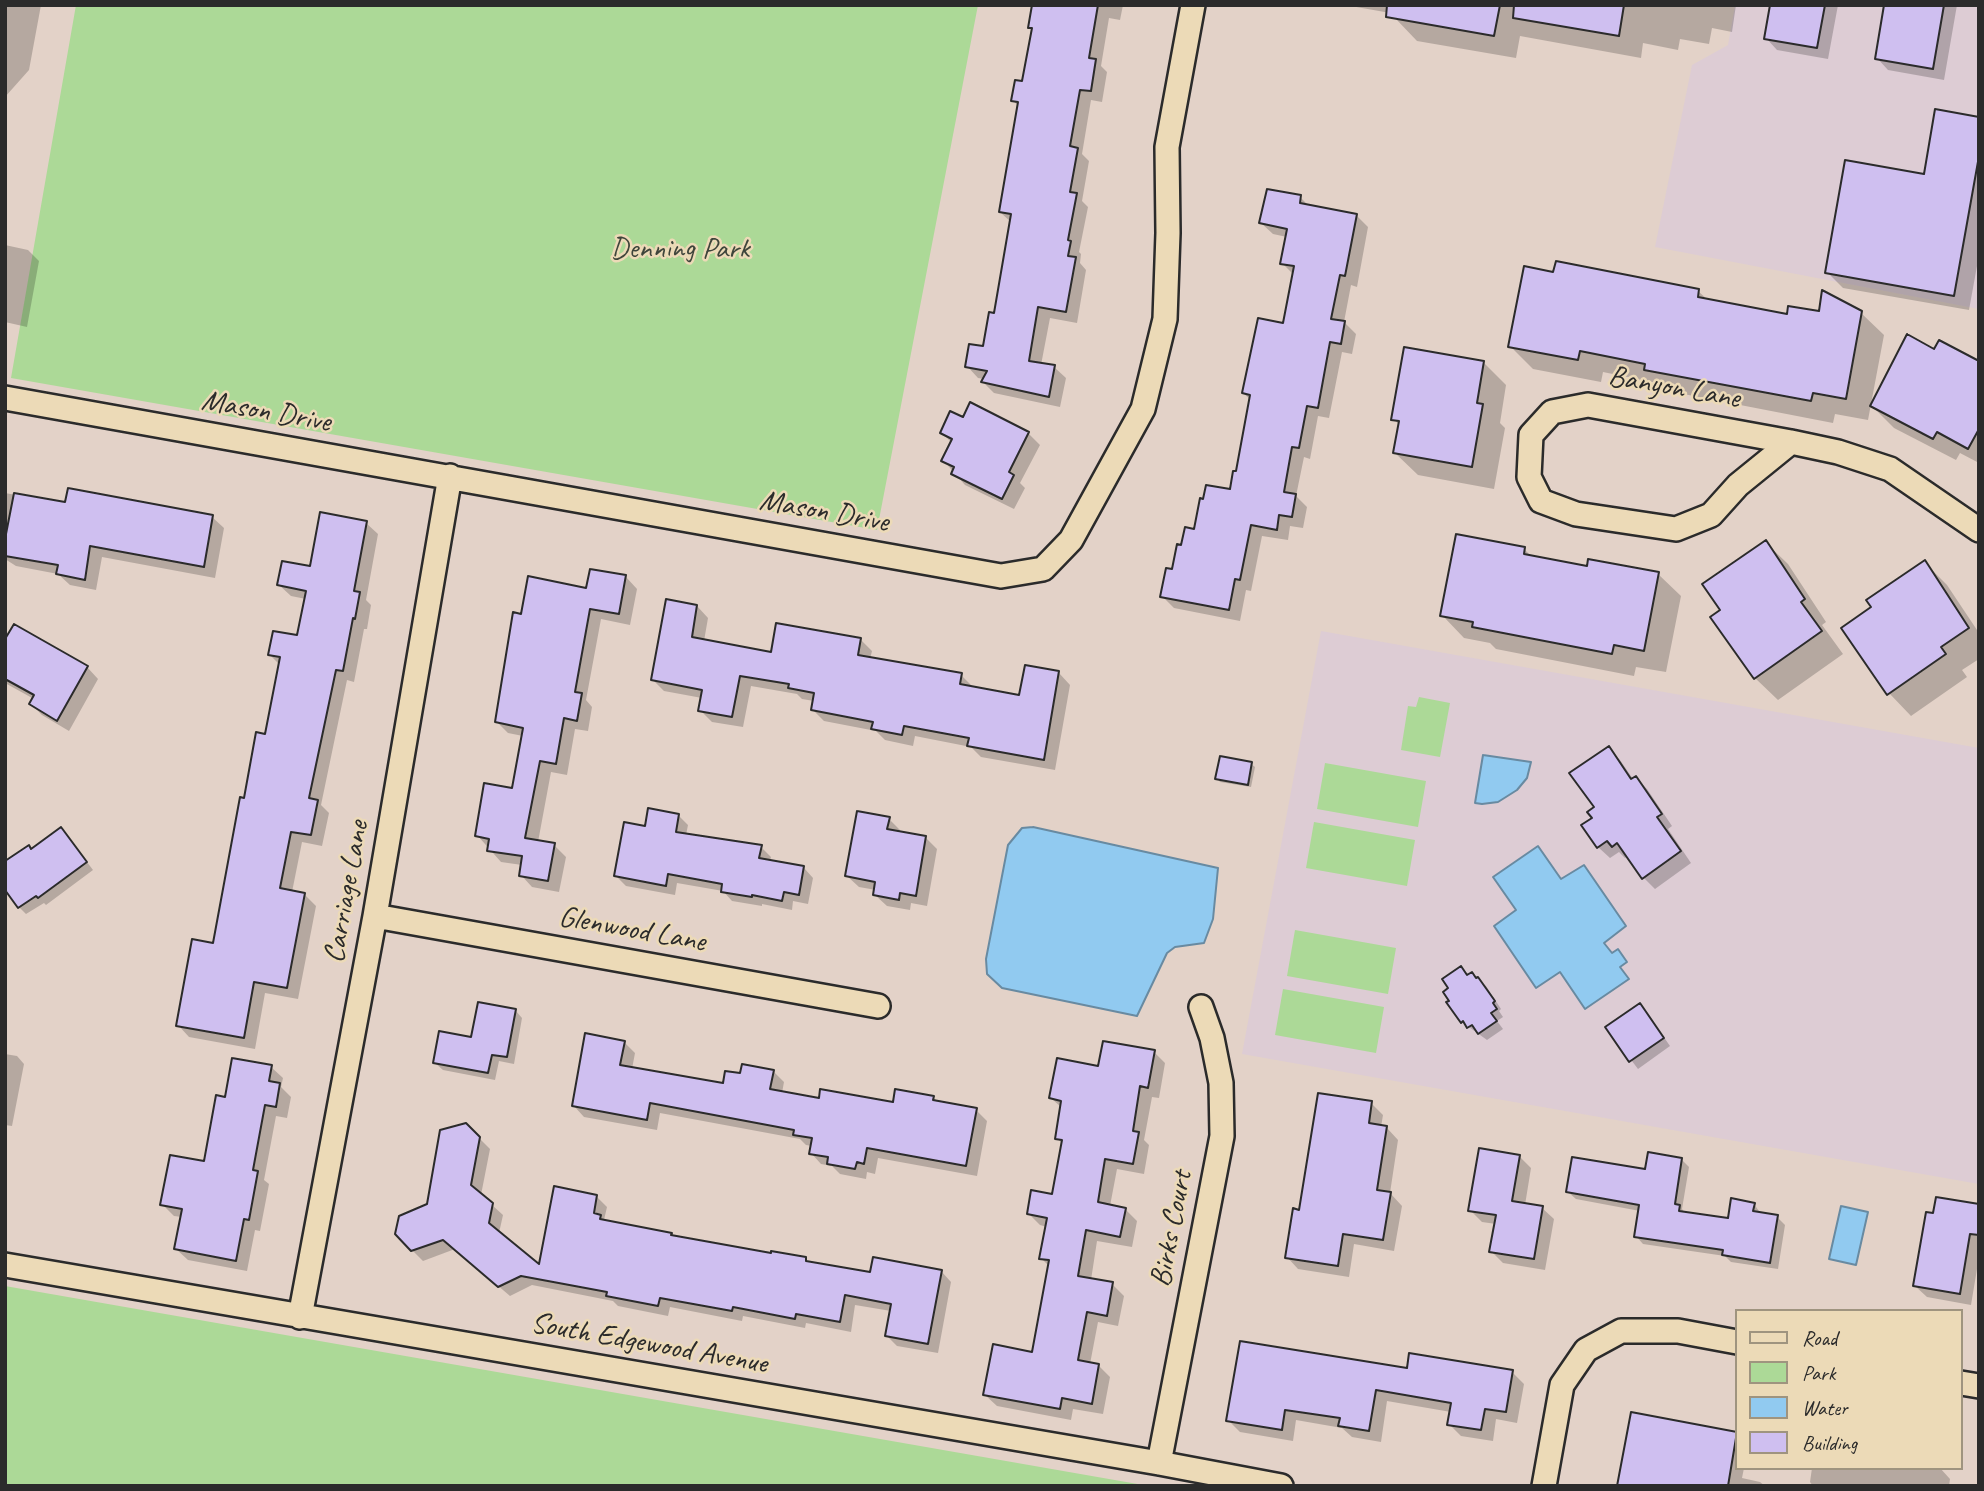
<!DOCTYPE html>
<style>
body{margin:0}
#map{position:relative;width:1984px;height:1491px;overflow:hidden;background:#e3d2c8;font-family:Caveat,sans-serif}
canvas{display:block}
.frame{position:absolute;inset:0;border:7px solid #2b2b2b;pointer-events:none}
.legend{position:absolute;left:1735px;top:1309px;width:228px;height:161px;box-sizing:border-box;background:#ecdab7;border:2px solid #9f947f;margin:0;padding:9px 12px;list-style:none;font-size:21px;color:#2b2b2b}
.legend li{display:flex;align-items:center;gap:14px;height:35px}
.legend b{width:35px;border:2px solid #9f947f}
</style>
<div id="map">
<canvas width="1984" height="1491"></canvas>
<div class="frame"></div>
<ul class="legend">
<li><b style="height:9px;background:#ecdab7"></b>Road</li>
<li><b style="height:19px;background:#acd997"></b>Park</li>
<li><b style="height:19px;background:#91caf0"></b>Water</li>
<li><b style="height:19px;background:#cfbff0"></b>Building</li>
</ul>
</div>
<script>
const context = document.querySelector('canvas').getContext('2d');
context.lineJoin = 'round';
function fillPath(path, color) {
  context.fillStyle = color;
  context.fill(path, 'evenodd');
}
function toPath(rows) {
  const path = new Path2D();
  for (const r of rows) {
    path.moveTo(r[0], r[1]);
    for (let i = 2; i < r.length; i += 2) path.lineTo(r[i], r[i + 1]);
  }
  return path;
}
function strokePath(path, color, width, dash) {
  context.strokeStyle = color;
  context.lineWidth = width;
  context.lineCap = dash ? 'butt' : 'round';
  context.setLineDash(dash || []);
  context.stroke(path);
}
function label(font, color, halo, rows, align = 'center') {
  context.font = font + ' Caveat,sans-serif';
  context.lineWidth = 5;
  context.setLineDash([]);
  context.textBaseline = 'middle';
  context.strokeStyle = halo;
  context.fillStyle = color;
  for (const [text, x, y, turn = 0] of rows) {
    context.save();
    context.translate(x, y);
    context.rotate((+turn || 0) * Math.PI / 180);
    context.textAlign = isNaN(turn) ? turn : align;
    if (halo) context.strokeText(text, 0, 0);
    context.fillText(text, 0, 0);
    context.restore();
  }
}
const built = toPath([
 [1735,5,1979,5,1979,309,1655,247,1692,65,1728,45],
 [1321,631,1979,748,1979,1184,1242,1054]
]);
const green = toPath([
 [76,5,978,5,877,530,11,378],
 [1419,697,1450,703,1440,757,1401,750,1408,706,1416,707],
 [1325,763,1426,781,1418,827,1317,809],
 [1314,822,1415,840,1407,886,1306,868],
 [1295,930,1396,948,1388,994,1287,976],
 [1283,989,1384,1007,1376,1053,1275,1035],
 [5,1286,1149,1486,5,1486]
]);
const water = toPath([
 [1483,755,1531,762,1527,778,1517,790,1498,802,1482,804,1475,803,1483,755],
 [1033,827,1218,868,1213,919,1204,943,1175,947,1167,953,1137,1016,1002,988,987,974,986,959,1008,845,1022,828,1033,827],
 [1538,846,1561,879,1584,865,1626,926,1604,943,1612,953,1618,949,1627,962,1620,967,1629,979,1585,1009,1560,972,1536,988,1494,926,1516,910,1493,877,1538,846],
 [1841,1206,1868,1212,1856,1265,1829,1259,1841,1206]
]);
const shadow = toPath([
 [5,5,41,5,29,70,5,97],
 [1034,5,1123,5,1120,20,1109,18,1101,66,1107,72,1102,102,1091,100,1082,154,1089,161,1082,201,1088,207,1079,252,1081,254,1080,263,1086,270,1077,323,1050,318,1041,365,1054,367,1066,378,1060,407,994,393,983,382,984,379,978,378,967,366,985,348,996,315,1012,223,1000,212,1019,106,1013,101,1023,83,1033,30,1030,27],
 [1345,5,1736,5,1732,32,1712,28,1709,44,1680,39,1678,50,1643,43,1641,58,1520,36,1516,58,1417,41,1395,18,1396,14],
 [1771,5,1838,5,1828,59,1777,50,1766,38],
 [1886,5,1957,5,1944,80,1888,70,1877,58],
 [1979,118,1979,255,1969,310,1843,288,1827,272,1925,176],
 [1300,197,1310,207,1357,216,1368,227,1357,287,1351,285,1344,322,1356,334,1352,354,1342,352,1329,418,1318,416,1310,459,1304,457,1296,496,1307,507,1303,528,1290,526,1288,540,1262,536,1251,591,1246,590,1240,621,1174,608,1162,596,1183,547,1231,491,1237,473,1251,400,1243,393,1284,325,1294,275,1282,263,1287,237,1273,234,1261,223],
 [5,245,28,250,39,261,27,327,5,322],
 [1555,274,1698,291,1709,301,1788,316,1861,313,1884,335,1868,420,1835,414,1833,423,1668,391,1661,384,1603,372,1601,382,1533,369,1510,346],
 [1935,351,1979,363,1979,463,1960,453,1956,460,1894,428,1872,406],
 [1483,362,1506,385,1500,423,1505,428,1494,489,1418,475,1395,453,1400,425,1393,419],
 [964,420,1028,433,1040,445,1020,483,1025,488,1014,509,965,485,943,460,952,443,942,433],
 [5,493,67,504,212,517,224,528,215,578,102,557,96,590,70,585,58,574,16,566,5,559],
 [366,523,378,534,366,600,371,605,367,629,364,629,354,682,347,680,321,805,329,813,322,846,302,842,292,892,305,895,316,906,298,999,265,993,255,1049,189,1037,178,1025,215,945,245,800,267,736,280,665,270,655,299,637,306,599,291,596,279,585,312,568],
 [1765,542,1788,564,1826,622,1822,625,1843,654,1778,700,1755,678,1722,610],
 [1524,549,1532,557,1589,568,1658,574,1681,596,1666,672,1636,667,1634,676,1496,649,1490,643,1464,638,1442,615],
 [1925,563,1947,585,1979,633,1979,659,1962,670,1967,677,1911,716,1889,693,1873,608],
 [626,577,637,589,630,625,601,619,586,700,592,707,588,731,575,729,567,775,551,772,538,842,554,845,566,857,559,892,532,887,521,875,522,865,501,862,477,835,513,791,523,736,508,733,497,722,522,616,587,590],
 [697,606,708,618,704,641,772,654,860,639,872,651,870,659,961,675,972,686,1021,697,1059,673,1070,685,1055,770,981,757,971,747,915,736,913,746,885,740,876,731,824,721,813,710,814,701,802,699,797,694,751,686,743,727,712,722,700,710,702,698,664,691,653,680],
 [5,643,87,667,98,679,69,731,42,715,31,704,34,699,5,683],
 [1608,748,1620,760,1633,779,1636,778,1647,789,1672,826,1668,829,1691,863,1655,889,1643,877,1628,855,1625,858,1619,852,1610,858,1598,847,1594,818],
 [1251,764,1255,767,1251,787,1220,782,1217,778],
 [678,815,688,825,686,835,761,847,771,857,770,861,804,868,813,878,808,904,793,901,792,910,762,904,762,906,732,901,723,891,677,883,675,895,626,886,616,876,646,828],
 [889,819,900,830,900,833,926,838,937,849,927,906,911,903,910,910,887,906,875,895,876,890,859,887,847,876],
 [68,837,93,870,46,905,44,903,26,914,19,907,32,851],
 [1461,969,1486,986,1501,1009,1499,1011,1503,1017,1497,1021,1503,1029,1487,1040,1462,1022,1450,988],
 [515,1010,522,1018,514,1064,499,1061,495,1080,443,1070,435,1063],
 [1647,1013,1670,1046,1638,1069,1607,1028],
 [624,1042,635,1053,632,1069,724,1085,741,1075,773,1071,784,1082,782,1093,821,1100,894,1104,933,1097,939,1103,976,1110,987,1121,977,1176,878,1158,875,1174,867,1172,866,1179,840,1174,832,1166,821,1164,811,1153,812,1146,806,1145,800,1139,660,1113,657,1130,584,1117,574,1106],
 [1154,1052,1165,1063,1159,1098,1152,1097,1144,1140,1149,1145,1144,1174,1117,1169,1110,1206,1125,1209,1137,1221,1132,1247,1097,1241,1091,1280,1112,1284,1124,1296,1118,1326,1098,1322,1090,1364,1098,1365,1110,1377,1103,1414,1073,1409,1071,1420,997,1406,985,1395,1034,1354,1050,1267,1041,1258,1047,1227,1040,1225,1029,1214,1054,1196,1063,1144,1057,1138,1062,1108,1051,1098,1100,1068],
 [5,1054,17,1056,24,1064,12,1126,5,1125],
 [271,1067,283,1078,281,1087,291,1097,287,1118,276,1116,264,1180,269,1184,260,1231,255,1230,247,1271,188,1260,176,1249,182,1217,174,1216,162,1204,205,1163,226,1099],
 [1371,1103,1383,1115,1381,1127,1387,1128,1398,1140,1390,1193,1402,1206,1394,1251,1354,1244,1349,1277,1298,1269,1287,1257,1301,1212],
 [466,1125,490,1149,481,1195,503,1215,499,1233,540,1267,596,1196,607,1207,604,1220,671,1234,674,1237,806,1259,810,1264,872,1274,941,1271,951,1282,938,1353,897,1346,887,1336,891,1311,855,1305,851,1332,806,1323,805,1328,743,1316,742,1321,670,1307,668,1316,618,1306,613,1301,532,1285,510,1296,455,1249,423,1261,412,1250,428,1205],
 [1519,1156,1531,1168,1525,1205,1542,1208,1554,1219,1545,1270,1503,1263,1491,1251,1496,1224,1482,1222,1470,1210],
 [1681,1159,1689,1167,1682,1209,1686,1214,1730,1220,1754,1204,1761,1214,1777,1217,1785,1225,1778,1269,1731,1262,1725,1256,1643,1244,1636,1236,1640,1211,1576,1199,1568,1192,1647,1171],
 [1979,1206,1979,1257,1971,1305,1927,1297,1915,1286,1935,1215],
 [1408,1370,1512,1372,1524,1384,1517,1423,1496,1419,1493,1441,1461,1436,1449,1424,1451,1412,1387,1401,1381,1442,1352,1437,1342,1428,1296,1420,1293,1441,1240,1432,1228,1420],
 [1632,1414,1737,1434,1737,1468,1744,1468,1742,1478,1760,1482,1765,1486,1619,1486],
 [1812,1468,1940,1468,1950,1479,1949,1486,1813,1486,1810,1482]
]);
const building = toPath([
 [1032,5,1098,5,1089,58,1096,59,1091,91,1080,90,1070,146,1078,148,1070,192,1077,193,1068,240,1071,241,1068,256,1076,257,1066,312,1038,307,1029,361,1055,365,1049,397,981,382,987,371,965,367,969,344,983,346,989,312,994,313,1011,214,999,212,1018,102,1011,101,1015,80,1022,81,1032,28,1028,28,1032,5],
 [1387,5,1500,5,1494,36,1386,17,1387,5],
 [1514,5,1624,5,1619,36,1513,18,1514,5],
 [1770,5,1825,5,1817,48,1764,39,1770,5],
 [1884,5,1944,5,1933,69,1875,59,1884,5],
 [1935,109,1979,117,1979,156,1954,296,1825,273,1845,160,1924,174,1935,109],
 [1267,189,1301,195,1300,203,1357,214,1345,276,1340,275,1331,319,1345,321,1341,344,1330,342,1318,408,1307,406,1299,448,1292,447,1284,492,1296,494,1292,517,1279,515,1277,530,1251,525,1240,580,1235,579,1229,610,1160,597,1166,568,1172,569,1177,544,1181,545,1185,527,1194,529,1200,498,1203,499,1206,485,1230,489,1233,471,1236,471,1250,395,1242,393,1258,318,1283,323,1294,266,1280,264,1287,229,1259,223,1267,189],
 [1556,261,1699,289,1698,297,1787,314,1788,306,1819,311,1822,290,1862,311,1846,399,1813,393,1811,401,1644,370,1645,364,1580,351,1578,360,1508,347,1524,266,1553,272,1556,261],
 [1907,334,1934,349,1939,340,1979,361,1979,429,1968,449,1937,432,1933,439,1870,406,1907,334],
 [1404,347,1484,361,1477,403,1483,404,1472,467,1393,453,1399,421,1391,420,1404,347],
 [970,402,1029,432,1009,472,1014,475,1002,499,951,474,954,467,941,461,952,439,940,433,950,411,963,417,970,402],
 [68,488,213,515,204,567,90,546,85,580,56,574,58,565,5,556,5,539,14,493,65,502,68,488],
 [320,512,367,521,354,591,360,592,355,619,353,618,343,671,336,670,309,798,318,800,311,835,291,832,280,888,305,893,287,988,254,982,244,1038,176,1026,192,939,213,943,240,797,244,798,256,732,265,734,280,657,268,655,273,631,297,635,306,591,277,585,282,561,310,566,320,512],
 [1456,534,1525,547,1524,554,1587,566,1588,559,1659,572,1644,651,1614,645,1612,654,1472,627,1473,622,1440,616,1456,534],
 [1766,540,1805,599,1801,602,1822,631,1754,679,1710,617,1720,610,1702,584,1766,540],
 [1925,560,1969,628,1941,647,1946,654,1887,695,1841,628,1871,607,1866,600,1925,560],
 [590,569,626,575,619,614,590,609,575,692,582,693,577,721,564,718,556,764,540,761,525,838,555,843,548,881,519,876,522,856,487,851,489,839,475,836,484,783,512,788,523,728,495,722,513,612,521,614,528,576,586,588,590,569],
 [666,599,697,605,692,637,771,652,776,623,861,638,858,655,962,673,960,684,1019,695,1025,665,1059,671,1044,760,967,746,969,738,904,726,902,735,871,729,873,722,811,710,814,693,788,688,789,684,740,676,732,717,698,711,702,690,651,680,666,599],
 [14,624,88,666,57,721,29,704,34,695,5,679,5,639,14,624],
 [1609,746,1631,779,1636,776,1662,814,1657,817,1681,851,1642,879,1617,843,1612,847,1607,841,1597,848,1581,825,1592,818,1587,812,1594,807,1569,773,1609,746],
 [1220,756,1252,762,1248,785,1215,779,1220,756],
 [648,808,679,814,676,832,762,845,759,858,804,866,799,895,784,892,782,901,752,895,752,897,721,892,722,884,668,874,666,886,614,876,624,822,645,826,648,808],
 [857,811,890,817,887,829,926,836,916,896,900,893,899,900,873,895,875,882,845,876,857,811],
 [61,827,87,862,38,898,36,896,18,908,5,890,5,861,29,845,31,849,61,827],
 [1461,966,1467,975,1472,972,1476,978,1478,977,1495,1001,1493,1003,1497,1009,1491,1013,1497,1021,1478,1034,1472,1025,1467,1028,1463,1021,1461,1023,1446,1002,1449,1001,1443,992,1448,988,1442,979,1461,966],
 [478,1002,516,1009,507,1057,492,1055,488,1073,433,1063,439,1031,471,1037,478,1002],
 [1640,1003,1664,1038,1629,1062,1605,1027,1640,1003],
 [585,1033,625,1041,620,1065,723,1083,725,1071,740,1073,742,1064,774,1070,770,1089,819,1098,820,1089,893,1102,895,1089,934,1096,933,1100,977,1108,966,1166,867,1148,864,1164,857,1162,855,1169,827,1164,828,1157,809,1154,812,1138,793,1135,794,1130,650,1103,647,1120,572,1106,585,1033],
 [1103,1041,1155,1050,1148,1088,1140,1086,1133,1131,1139,1132,1133,1164,1105,1159,1098,1202,1126,1208,1120,1237,1086,1230,1078,1276,1113,1282,1107,1316,1087,1312,1078,1360,1099,1364,1092,1404,1062,1398,1060,1409,983,1395,993,1344,1032,1352,1049,1260,1039,1259,1047,1218,1027,1214,1031,1190,1052,1194,1062,1140,1055,1139,1061,1101,1049,1098,1057,1058,1098,1066,1103,1041],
 [232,1058,272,1065,269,1081,280,1083,276,1107,265,1105,253,1170,258,1171,249,1220,244,1219,236,1261,174,1249,182,1209,160,1205,170,1155,204,1161,216,1095,225,1097,232,1058],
 [1318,1093,1372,1101,1369,1123,1387,1126,1377,1190,1391,1192,1383,1240,1343,1234,1338,1266,1285,1258,1293,1208,1299,1210,1318,1093],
 [466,1123,480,1137,471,1185,493,1203,489,1223,539,1264,554,1186,597,1195,594,1213,601,1215,600,1219,672,1233,671,1235,771,1253,771,1251,806,1257,806,1261,870,1272,873,1257,942,1270,928,1344,885,1336,891,1304,845,1295,840,1322,796,1314,795,1319,733,1307,732,1311,660,1298,658,1306,606,1296,607,1292,521,1276,498,1287,443,1240,411,1251,395,1234,399,1216,427,1204,440,1130,466,1123],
 [1479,1148,1520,1155,1512,1201,1543,1206,1534,1259,1489,1252,1496,1215,1468,1211,1479,1148],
 [1648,1152,1682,1158,1675,1204,1680,1205,1679,1211,1728,1218,1731,1198,1755,1203,1753,1211,1778,1215,1770,1263,1722,1255,1723,1250,1634,1237,1639,1205,1566,1192,1572,1157,1645,1169,1648,1152],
 [1936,1197,1979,1204,1979,1235,1970,1234,1960,1294,1913,1286,1926,1212,1933,1213,1936,1197],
 [1240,1341,1407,1368,1409,1353,1513,1370,1506,1412,1485,1409,1481,1430,1447,1425,1451,1403,1376,1390,1369,1431,1338,1426,1340,1418,1285,1410,1282,1430,1226,1421,1240,1341],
 [1631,1412,1737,1432,1728,1486,1617,1486,1631,1412]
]);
const street = toPath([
 [5,398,1001,576,1043,569,1071,540,1143,409,1165,319,1168,233,1167,147,1193,5],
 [1791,442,1738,485,1711,515,1676,529,1576,514,1541,501,1529,477,1531,435,1552,412,1588,405,1791,442,1838,452,1890,469,1979,530],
 [375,916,878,1006],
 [5,1265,1159,1463,1281,1486],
 [300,1317,375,916,450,476],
 [1961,1383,1979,1386],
 [1159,1463,1222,1136,1221,1083,1212,1038,1201,1007],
 [1544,1486,1562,1385,1586,1350,1621,1331,1678,1331,1737,1342]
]);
const parkNames = [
 ["Denning Park",680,249]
];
const streetNames = [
 ["Banyon Lane",1674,388,10],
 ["Mason Drive",266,412,10],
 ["Mason Drive",824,512,10],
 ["Carriage Lane",347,892,-80],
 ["Glenwood Lane",632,930,10],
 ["Birks Court",1172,1229,-79],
 ["South Edgewood Avenue",649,1344,10]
];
fillPath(built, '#ddccd4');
fillPath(green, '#acd997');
fillPath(water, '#91caf0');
strokePath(water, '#688aa1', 2);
fillPath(shadow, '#0003');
fillPath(building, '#cfbff0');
strokePath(building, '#2b2b2b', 2);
strokePath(street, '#2b2b2b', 28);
strokePath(street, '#ecdab7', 23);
label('30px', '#3e453b', '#ecdab7', parkNames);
label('30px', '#2b2b2b', '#ecdab7', streetNames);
</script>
